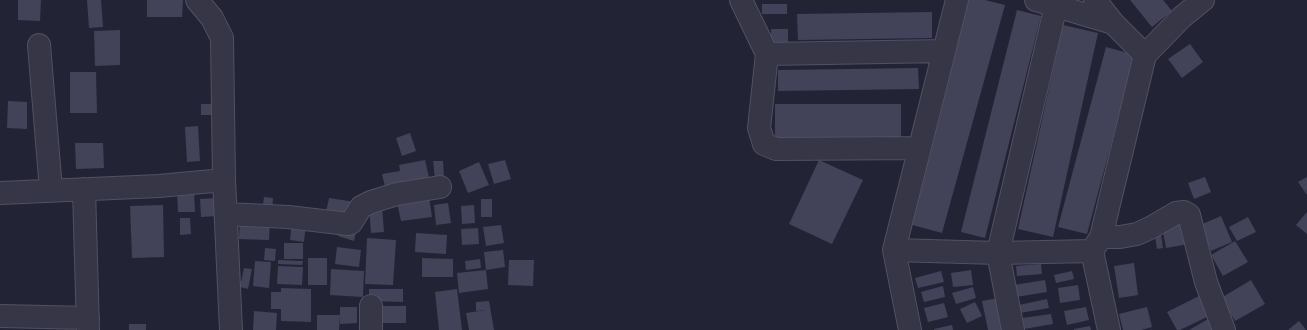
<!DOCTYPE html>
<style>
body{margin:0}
canvas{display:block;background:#232336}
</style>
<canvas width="1307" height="330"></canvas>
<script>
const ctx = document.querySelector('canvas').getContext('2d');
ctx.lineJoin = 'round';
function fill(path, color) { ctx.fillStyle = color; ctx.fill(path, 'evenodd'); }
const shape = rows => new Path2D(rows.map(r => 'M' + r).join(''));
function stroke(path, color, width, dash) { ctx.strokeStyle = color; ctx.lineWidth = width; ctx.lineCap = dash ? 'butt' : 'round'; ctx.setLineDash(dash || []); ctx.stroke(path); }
fill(shape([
 [18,0,41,0,40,21,18,20],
 [87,0,101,0,103,27,89,28],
 [147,0,183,0,182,17,147,17],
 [966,0,985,0,1005,5,942,233,905,223],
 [1130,0,1163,0,1172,11,1152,27],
 [762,4,787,4,787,14,762,14],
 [1017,10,1041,16,985,238,961,232],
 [932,12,932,38,798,40,797,14],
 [1063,25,1098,33,1053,237,1018,229],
 [771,29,788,29,788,42,771,42],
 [120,30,120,65,95,66,94,31],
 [1190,44,1203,62,1182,78,1168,59],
 [1106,47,1135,55,1087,234,1058,227],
 [918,68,919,89,778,91,778,70],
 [70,72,96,72,97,113,70,113],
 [8,101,27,102,27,129,7,128],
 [201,104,214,104,214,115,201,115],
 [775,104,901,104,901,137,775,137],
 [198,126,200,161,187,162,185,127],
 [410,133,416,151,402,156,396,138],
 [75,143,103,143,104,168,76,169],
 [425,160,430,182,386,191,382,174,400,171,399,165],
 [505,160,511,179,494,184,488,164],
 [819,160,863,180,832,244,789,224],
 [433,161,443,161,444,178,435,179],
 [479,162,489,185,468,193,459,171],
 [1205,177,1211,192,1194,199,1188,183],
 [1307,177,1307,195,1298,182],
 [177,190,194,190,195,212,178,212],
 [264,197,273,198,272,213,262,212],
 [429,197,432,217,401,221,397,202],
 [216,198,218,216,201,217,200,199],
 [329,198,355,202,352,217,326,212],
 [481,199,492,199,492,217,481,217],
 [448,203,451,223,436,225,434,205],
 [163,205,164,257,132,258,130,206],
 [474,205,475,223,462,224,461,206],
 [382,206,384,232,371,233,369,207],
 [1307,212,1307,234,1296,225],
 [1221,216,1232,242,1211,251,1200,225],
 [1248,217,1256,232,1237,241,1229,227],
 [180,218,190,218,191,234,180,235],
 [240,219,270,220,269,240,239,239],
 [292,221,306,223,304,242,290,240],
 [1185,222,1189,244,1166,248,1162,226],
 [501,225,504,243,486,246,483,227],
 [341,227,356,232,354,241,338,236],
 [478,228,479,244,462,245,461,229],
 [1160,228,1163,248,1157,249,1154,229],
 [416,233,447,235,446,254,415,252],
 [367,238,396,240,393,285,365,284],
 [1235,241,1248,262,1223,276,1211,255],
 [284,243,303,243,303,259,284,259],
 [337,247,361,250,359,267,335,264],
 [265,248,276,249,275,261,264,260],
 [503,250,505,267,486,270,484,252],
 [308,258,327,258,327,285,308,285],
 [422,258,453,259,453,277,422,277],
 [480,259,481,268,466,270,465,261],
 [278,260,303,261,302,265,278,264],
 [509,260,534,260,533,286,508,285],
 [255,261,271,262,269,288,253,286],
 [1134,263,1138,295,1119,298,1114,266],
 [1041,264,1042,274,1017,276,1016,266],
 [278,266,303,267,302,285,277,284],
 [244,268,252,269,248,289,240,287],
 [331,269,364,271,363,297,330,295],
 [486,270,488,289,459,293,457,273],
 [971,270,973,285,953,287,951,273],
 [941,271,944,282,918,288,915,278],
 [1072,271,1074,279,1056,283,1054,275],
 [1045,280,1047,292,1016,297,1014,285],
 [1251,280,1265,304,1235,321,1221,298],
 [1078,285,1080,300,1060,303,1058,288],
 [943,286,945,297,924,302,921,292],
 [973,287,976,298,956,304,952,293],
 [281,288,311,289,311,322,281,321,281,309,271,309,271,292,281,292],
 [369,289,403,289,403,302,369,301],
 [457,289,462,330,439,330,435,292],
 [1199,296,1209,316,1180,330,1177,330,1167,312],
 [998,298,1004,330,988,330,982,301],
 [1047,299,1049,308,1020,313,1019,305],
 [489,301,494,330,469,330,466,313,486,310,476,311,476,302],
 [975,302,982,316,967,323,960,309],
 [944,303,948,317,928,322,924,308],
 [380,306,406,306,406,323,380,323],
 [340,307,357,307,357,323,340,324,340,316,339,330,317,330,317,315,340,315],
 [1086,307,1089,320,1067,325,1064,311],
 [1147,307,1152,327,1141,330,1123,330,1119,314],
 [254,311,277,313,276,330,253,330],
 [1051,314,1053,324,1024,329,1022,318],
 [1210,318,1217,330,1189,330],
 [1299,321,1306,330,1288,330],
 [129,324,146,324,146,330,129,330],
 [952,325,953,330,934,330,934,329],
 [1090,326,1091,330,1074,330,1074,329]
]), '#424258');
const minor = shape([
 [197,0,212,18,222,38,224,180,231,330],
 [741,0,767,54,759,128,764,144,776,149,919,148],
 [1036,0,1113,23],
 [1095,0,1113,23,1145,55],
 [39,45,51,190],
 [767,54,944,51],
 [84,189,88,330],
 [0,193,159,186,224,180],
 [226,214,288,217,348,224,351,223,361,207,371,202,397,194,440,187],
 [1101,237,1120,237,1137,234,1152,227,1176,213,1184,212,1189,215,1206,282,1224,330],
 [894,250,998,253,1092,251,1101,237,1145,55,1182,17,1203,0],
 [1092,251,1109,330],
 [371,306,371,330],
 [0,316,88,318],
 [910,330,894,250,957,0],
 [1013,330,998,253,1056,5]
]);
stroke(minor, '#525162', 24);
stroke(minor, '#363647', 22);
</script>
